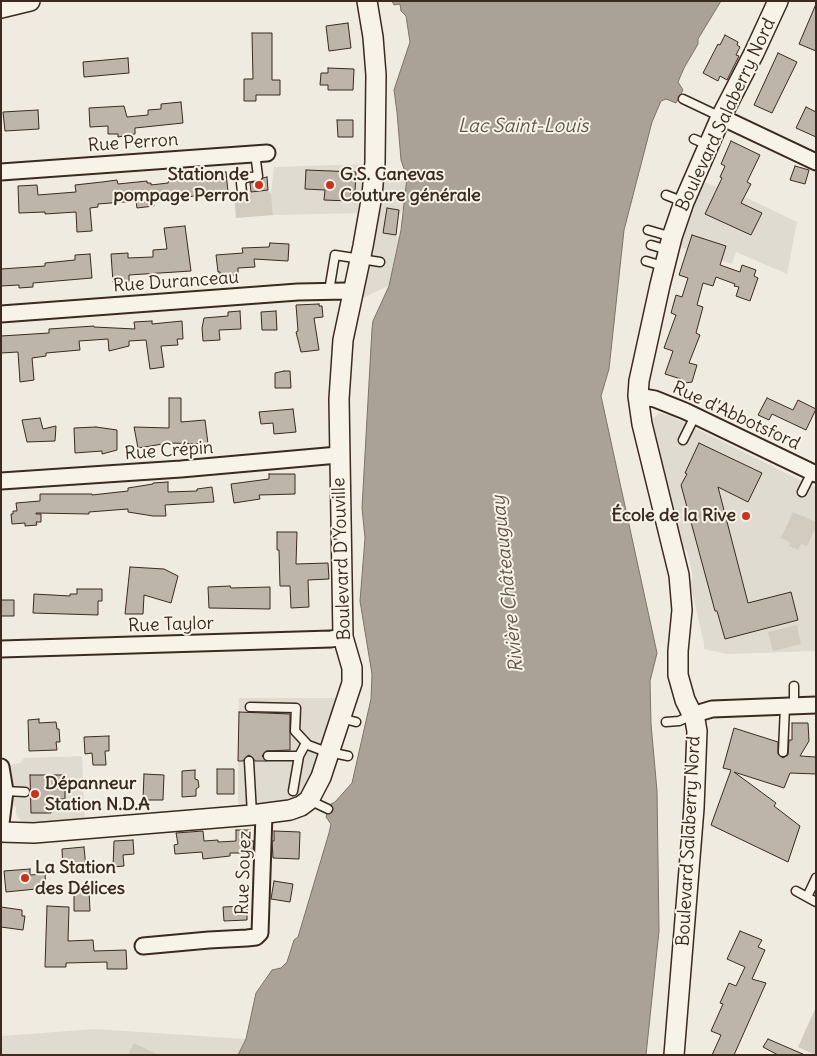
<!DOCTYPE html>
<meta charset="utf-8">
<style>
body{margin:0}
#map{position:relative;width:817px;height:1056px;overflow:hidden;background:#efebe0;font-family:Delius,sans-serif}
canvas{display:block}
.frame{position:absolute;inset:0;border:2px solid #3b2a1e;pointer-events:none}
</style>
<div id="map">
<canvas width="817" height="1056"></canvas>
<div class="frame"></div>
</div>
<script>
const ctx = document.querySelector('canvas').getContext('2d');
ctx.lineJoin = 'round';
function fill(path, color) { ctx.fillStyle = color; ctx.fill(path, 'evenodd'); }
const shape = rows => new Path2D(rows.map(r => 'M' + r).join(''));
function stroke(path, color, width, dash) { ctx.strokeStyle = color; ctx.lineWidth = width; ctx.lineCap = dash ? 'butt' : 'round'; ctx.setLineDash(dash || []); ctx.stroke(path); }
function label(font, color, halo, rows, align = 'center') {
  ctx.font = font + ' Delius,sans-serif'; ctx.lineWidth = 4; ctx.setLineDash([]); ctx.textBaseline = 'middle'; ctx.strokeStyle = halo; ctx.fillStyle = color; for (const [text, x, y, turn = 0] of rows) {
    ctx.save(); ctx.translate(x, y); ctx.rotate((+turn || 0) * Math.PI / 180); ctx.textAlign = isNaN(turn) ? turn : align; if (halo) ctx.strokeText(text, 0, 0); ctx.fillText(text, 0, 0); ctx.restore();
  }
}
fill(shape([
 [368,164,363,213,273,215,271,194,274,167],
 [380,174,407,178,405,206,399,215,396,235,398,238,389,286,358,300],
 [702,181,717,187,718,184,797,222,787,274,736,252,732,264,680,247],
 [659,413,671,416,816,488,816,651,727,654,704,649,704,643,690,584,693,577,687,551,683,548,652,422,652,420],
 [239,698,337,698,309,784,301,796,293,801,238,806],
 [82,756,85,823,27,824,19,819,16,814,16,807,13,805,13,780,9,765,20,763,24,758],
 [95,1029,246,1039,238,1055,1,1055,1,1036]
]), '#e0dbd0');
fill(shape([
 [268,190,271,194,273,215,236,218,234,195],
 [793,512,816,522,816,527,807,546,801,544,798,550,789,546,791,543,781,538],
 [797,625,801,644,773,651,768,632],
 [816,1007,816,1055,815,1055,798,1047],
 [134,1043,158,1055,128,1055]
]), '#d1cbc0');
const water = shape([
 [392,1,721,1,698,39,698,44,684,68,678,82,683,90,676,103,666,99,661,101,652,122,624,230,609,369,601,396,657,653,650,681,651,724,657,791,659,931,646,1055,238,1055,246,1039,256,993,272,970,281,968,287,962,294,940,298,937,329,833,331,824,326,817,329,805,335,802,352,783,371,699,372,674,360,601,365,538,362,508,372,329,373,321,389,286,401,230,407,178,401,160,397,112,394,90,410,42,406,16,401,11,400,4,394,5,392,1]
]);
fill(water, '#aaa296');
stroke(water, '#7e7266', 1);
const building = shape([
 [816,4,816,51,799,44,816,4],
 [348,23,351,48,329,51,326,26,348,23],
 [252,33,272,33,272,80,280,80,280,95,256,95,256,101,244,101,244,79,253,79,252,33],
 [725,35,738,42,737,45,740,47,736,55,739,56,727,80,720,76,718,81,703,73,718,44,720,45,725,35],
 [778,53,797,62,772,113,754,105,778,53],
 [128,58,129,73,84,77,83,62,128,58],
 [328,68,354,69,353,90,328,90,328,85,320,85,321,73,328,73,328,68],
 [181,102,183,123,135,128,135,134,118,137,118,134,108,134,108,126,90,127,89,108,124,106,127,117,148,115,148,110,161,109,161,104,181,102],
 [806,107,816,112,816,137,796,128,806,107],
 [38,110,39,129,5,131,3,112,38,110],
 [337,120,353,120,353,137,338,137,337,120],
 [731,141,760,155,747,182,751,184,741,203,762,213,751,235,705,214,722,178,720,177,725,166,721,164,731,141],
 [795,166,809,170,805,184,790,180,795,166],
 [306,170,356,172,355,191,351,191,350,201,324,200,325,190,305,189,306,170],
 [226,172,228,192,153,201,154,206,137,208,136,201,98,204,98,207,90,208,92,231,77,232,76,212,45,214,45,212,19,213,18,186,37,185,38,195,76,192,75,185,102,182,117,180,118,184,147,181,147,183,151,183,151,185,168,183,169,180,198,177,198,175,226,172],
 [267,177,268,190,251,192,250,183,259,181,263,178,267,177],
 [387,208,399,210,396,235,383,233,387,208],
 [185,226,191,271,129,275,129,282,113,282,111,254,128,253,128,258,153,257,153,250,167,249,164,228,185,226],
 [692,235,726,246,720,265,740,272,742,265,756,270,754,276,758,278,750,301,736,296,739,287,734,286,735,284,716,277,713,286,703,283,697,305,703,307,696,333,700,335,689,363,697,365,692,382,685,383,681,379,665,374,673,351,664,348,676,315,671,313,676,295,682,297,688,278,679,275,692,235],
 [270,243,289,244,288,261,254,259,255,267,238,268,238,275,220,276,220,272,218,272,216,255,243,253,242,248,269,247,270,243],
 [90,254,92,278,33,283,33,287,19,288,19,285,1,286,1,269,45,266,45,263,75,260,75,255,90,254],
 [319,304,319,306,322,306,323,317,314,318,319,350,301,352,296,332,298,331,296,305,319,304],
 [240,311,241,329,219,330,220,340,203,341,202,328,204,318,228,316,228,312,240,311],
 [276,311,277,330,262,330,261,312,276,311],
 [152,321,152,324,182,321,183,339,177,339,178,345,161,346,164,367,150,369,146,340,129,341,129,346,109,351,108,339,79,341,80,350,46,353,46,356,32,358,34,380,20,382,18,352,1,353,1,336,49,333,49,329,94,326,94,327,135,329,134,322,152,321],
 [284,371,290,371,291,388,275,388,275,373,284,371],
 [169,398,181,398,181,422,205,420,208,444,169,443,138,448,134,427,169,428,169,398],
 [767,398,793,410,798,400,816,409,806,430,772,414,769,420,758,415,767,398],
 [293,409,296,432,274,434,273,423,261,424,259,412,293,409],
 [40,418,43,429,56,426,55,441,27,442,22,420,40,418],
 [96,427,117,430,117,450,102,454,102,451,75,453,74,428,96,427],
 [699,443,762,473,748,502,718,487,748,603,791,592,798,620,725,639,717,611,715,611,681,485,687,474,685,473,699,443],
 [269,474,295,474,295,494,259,495,260,499,234,503,231,484,269,479,269,474],
 [168,482,168,492,197,491,197,489,212,487,214,502,165,505,166,516,153,516,128,512,128,509,89,512,89,514,36,513,36,514,41,514,41,522,36,522,37,525,25,526,25,523,12,524,11,514,13,514,13,511,17,511,16,503,40,501,40,494,92,494,92,495,128,491,128,488,153,484,153,483,168,482],
 [277,532,297,532,296,564,328,563,329,579,308,580,309,607,291,608,290,586,280,586,279,550,277,550,277,532],
 [130,567,164,569,178,576,171,603,144,595,143,614,125,614,130,567],
 [230,586,231,588,270,587,270,609,209,608,208,587,230,586],
 [77,589,102,589,102,601,98,601,98,615,33,613,34,594,70,596,70,594,77,594,77,589],
 [1,600,14,600,14,616,1,616,1,600],
 [239,712,290,714,290,750,266,751,262,756,267,761,255,761,253,758,249,755,246,757,243,761,238,761,239,712],
 [39,719,39,723,56,722,57,729,59,729,60,742,56,742,57,750,29,751,28,720,39,719],
 [792,723,808,723,809,741,800,756,816,757,816,774,790,773,784,788,734,772,776,803,774,806,800,826,788,862,711,825,731,770,723,768,734,728,778,742,778,754,783,758,788,755,789,740,792,740,792,723],
 [109,736,109,751,105,751,106,765,93,765,92,753,85,754,84,737,109,736],
 [217,769,234,769,234,794,217,794,217,769],
 [195,770,195,779,198,780,199,787,196,789,196,796,182,797,182,771,195,770],
 [144,774,164,775,163,800,143,800,144,774],
 [30,775,65,775,65,799,51,799,51,813,31,813,30,775],
 [236,830,251,830,251,841,254,841,253,853,230,853,230,856,203,859,202,852,175,854,174,845,178,844,176,833,203,831,204,841,218,840,218,842,236,841,236,830],
 [274,831,300,832,299,859,273,858,272,841,274,841,274,831],
 [133,840,134,854,123,855,124,866,113,867,114,841,133,840],
 [84,847,86,868,63,870,62,849,84,847],
 [30,869,30,875,45,874,46,888,6,892,4,871,30,869],
 [274,881,293,884,290,902,271,899,274,881],
 [89,890,90,911,74,911,74,891,89,890],
 [47,906,69,907,68,941,93,940,94,951,126,950,127,969,107,969,107,962,66,963,66,967,45,967,47,906],
 [247,906,247,920,224,921,223,907,247,906],
 [1,907,22,910,22,916,25,916,23,930,1,927,1,907],
 [740,931,762,940,758,947,765,950,752,979,766,983,734,1055,712,1055,721,1035,711,1031,723,1004,720,1003,729,983,736,986,745,967,727,959,740,931],
 [768,1039,805,1055,778,1055,763,1047,768,1039]
]);
fill(building, '#bdb5aa');
stroke(building, '#3b2a1e', 1);
const service = shape([
 [683,99,721,117],
 [694,139,708,145],
 [242,192,241,183,244,178,258,176,255,153],
 [666,195,684,202],
 [648,230,672,237],
 [651,245,668,250],
 [646,261,663,266],
 [329,291,335,255,380,262],
 [683,440,695,416],
 [802,492,812,472],
 [794,686,794,706],
 [250,707,296,708,295,731,308,745,324,751,348,756],
 [341,718,356,722],
 [666,722,679,721,692,715],
 [783,752,785,706],
 [268,756,299,756,306,743],
 [249,761,252,814],
 [5,791,25,792],
 [293,791,299,756],
 [309,800,328,809],
 [796,891,816,902],
 [807,897,816,878]
]);
const minor = shape([
 [721,117,816,162],
 [1,172,267,153],
 [1,314,298,292,346,291,354,292],
 [638,396,655,399,685,411,816,474],
 [1,481,181,469,338,455],
 [1,649,331,639,343,637],
 [692,715,712,709,816,705],
 [1,767,5,791,1,823],
 [143,946,209,940,247,938,256,937,260,933,264,814]
]);
const tertiary = shape([
 [1,8,30,1],
 [1,832,34,833,252,815,290,810,301,806,309,800,321,777,352,683,352,668,343,637,339,399,343,340,363,246,372,195,375,162,376,75,373,37,367,1],
 [674,1055,694,808,697,731,695,720,685,700,678,675,678,651,682,610,679,575,642,424,638,396,639,381,660,285,672,237,684,202,721,117,754,53,778,1]
]);
stroke(service, '#3b2a1e', 11);
stroke(minor, '#3b2a1e', 19);
stroke(tertiary, '#3b2a1e', 22);
stroke(service, '#f7f3e8', 8);
stroke(minor, '#f7f3e8', 15);
stroke(tertiary, '#f7f3e8', 19);
for (const [x, y, r, color] of [
 [259,185,5,"#c8321e"],
 [330,185,5,"#c8321e"],
 [746,516,5,"#c8321e"],
 [35,794,5,"#c8321e"],
 [25,878,5,"#c8321e"]
]) { const dot = new Path2D(); dot.arc(x, y, r, 0, 2 * Math.PI); ctx.fillStyle = color; ctx.fill(dot); stroke(dot, '#f7f3e8', 2); }
label('18px', '#3b2a1e', '#f7f3e8', [
 ["Boulevard Salaberry Nord",726,115,-65],
 ["Rue Perron",133,143,-4],
 ["Rue Duranceau",176,282,-4],
 ["Rue d'Abbotsford",736,416,25],
 ["Rue Crépin",169,451,-4],
 ["Boulevard D'Youville",342,559,-92],
 ["Rue Taylor",171,625,-2],
 ["Boulevard Salaberry Nord",689,841,-87],
 ["Rue Soyez",244,873,-88]
]);
label('bold 18px', '#3b2a1e', '#f7f3e8', [
 ["Station de",249,175,"right"],
 ["pompage Perron",249,196,"right"],
 ["G.S. Canevas",340,175],
 ["Couture générale",340,196],
 ["École de la Rive",736,516,"right"],
 ["Dépanneur",45,784],
 ["Station N.D.A",45,805],
 ["La Station",35,868],
 ["des Délices",35,889]
], 'left');
label('italic 19px', '#625448', '#f7f3e8', [
 ["Lac Saint-Louis",523,127],
 ["Rivière Châteauguay",508,584,-96]
]);
</script>
